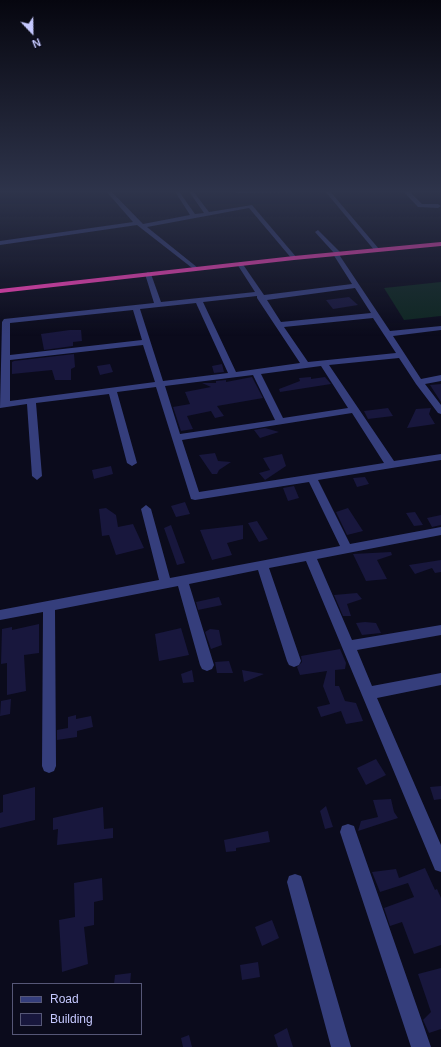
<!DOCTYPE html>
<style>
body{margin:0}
#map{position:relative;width:441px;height:1047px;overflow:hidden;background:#0b0b1c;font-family:Helvetica,sans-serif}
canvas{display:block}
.legend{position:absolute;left:12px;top:983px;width:130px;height:52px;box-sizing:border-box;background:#0b0b1c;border:1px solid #565777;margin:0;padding:5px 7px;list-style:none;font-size:12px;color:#c6c9ff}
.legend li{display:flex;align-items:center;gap:8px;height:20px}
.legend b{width:20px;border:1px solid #565777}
.north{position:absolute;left:12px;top:12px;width:40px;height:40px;-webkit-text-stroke:3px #0b0b1c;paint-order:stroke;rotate:158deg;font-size:11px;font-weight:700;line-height:16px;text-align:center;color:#c6c9ff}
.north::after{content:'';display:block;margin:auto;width:14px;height:18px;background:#c6c9ff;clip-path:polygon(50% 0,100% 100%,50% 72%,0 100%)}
</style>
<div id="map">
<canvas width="441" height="1047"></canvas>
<ul class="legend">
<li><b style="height:5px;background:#353e7c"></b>Road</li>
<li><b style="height:11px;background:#18173d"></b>Building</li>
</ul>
<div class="north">N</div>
</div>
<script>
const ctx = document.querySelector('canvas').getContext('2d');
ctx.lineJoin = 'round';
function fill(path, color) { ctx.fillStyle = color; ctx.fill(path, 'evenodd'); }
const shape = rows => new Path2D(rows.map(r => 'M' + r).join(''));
fill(shape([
 [441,282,441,316,404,320,384,288]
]), '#0e2621');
fill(shape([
 [349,297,358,305,333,309,326,300],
 [70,330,81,330,82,341,73,342,73,346,44,350,41,334],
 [74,354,75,367,71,369,71,380,55,380,52,370,12,374,12,362,14,361],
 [110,364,113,372,100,375,97,366],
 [222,364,224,372,214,373,212,366],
 [252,377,263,398,217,406,224,416,215,418,211,411,187,416,193,429,181,431,173,407,190,404,185,392,211,387,202,383,216,383,216,381,226,380,226,382],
 [311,377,311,379,325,377,331,384,280,392,279,389,300,381,299,378],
 [441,384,441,402,430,385],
 [388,408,393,416,368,419,364,411],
 [431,408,429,414,435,424,407,428,416,409],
 [265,428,279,432,260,438,254,430],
 [215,453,218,461,231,462,219,470,217,474,212,474,199,455],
 [282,454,286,466,265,480,259,473,270,470,263,458],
 [111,466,113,474,94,479,92,470],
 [365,477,369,484,357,487,353,478],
 [294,486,299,498,288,501,283,488],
 [185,502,190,514,176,517,171,506],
 [106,508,116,515,118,527,133,524,144,548,116,555,109,535,102,536,99,509],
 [348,508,363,531,347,535,336,512],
 [415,512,423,525,414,526,406,513],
 [441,515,441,525,432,527,427,518],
 [257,521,268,539,259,542,248,523],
 [171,525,185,563,177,565,164,528],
 [243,525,243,539,227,543,232,555,212,560,200,530],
 [391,552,392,555,377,560,387,579,366,581,353,554],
 [441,560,441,572,435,573,432,568,415,574,409,565],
 [357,593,362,599,347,604,351,616,343,616,334,595],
 [219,597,222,605,198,610,196,602],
 [365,622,376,623,381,633,362,635,356,623],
 [39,624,39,653,24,655,26,691,7,695,7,663,1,664,2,629,12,627,12,630],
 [181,628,189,655,159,661,155,634],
 [210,629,219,630,222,645,211,649,205,632],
 [340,649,346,663,345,669,335,670,335,686,339,686,345,701,356,703,363,721,346,724,341,711,321,717,317,707,330,704,323,686,327,671,300,675,297,667,302,662,301,656],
 [229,661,233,673,217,673,215,662],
 [192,670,194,682,183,683,181,674],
 [242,670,264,674,244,682],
 [11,699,10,714,0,716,1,701],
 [76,715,76,719,91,716,93,727,77,731,77,737,57,740,57,730,68,728,68,717],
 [376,759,386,775,366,785,357,768],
 [441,786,441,799,434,800,430,787],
 [35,787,35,820,0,828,0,813,3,812,3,795],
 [391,799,394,812,398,818,358,831,361,821,378,817,373,800],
 [326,806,333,827,325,829,320,811],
 [103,807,104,829,113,828,113,838,57,845,58,829,53,830,53,818],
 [268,831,270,842,236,848,236,851,226,852,224,840],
 [425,868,435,890,437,889,441,898,441,945,414,954,402,922,390,926,384,908,414,897,408,883,380,892,372,872,396,869,399,878],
 [102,878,103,900,94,902,94,925,84,927,88,964,62,972,59,920,75,917,74,883],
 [272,920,279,938,262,946,255,927],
 [258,962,260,977,242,980,240,965],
 [441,968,441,1029,429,1033,423,1020,431,1012,418,974],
 [131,973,130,984,114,984,115,975],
 [287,1028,293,1047,278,1047,274,1035],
 [189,1035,192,1047,183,1047,181,1038]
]), '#18173d');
fill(shape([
 [105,190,110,190,143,224,190,215,174,190,178,190,195,214,204,213,190,193,193,191,209,212,252,205,297,258,292,259,249,208,147,227,198,268,199,269,196,271,137,225,0,245,0,241,133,222,105,190],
 [235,190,311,190,308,192,236,193,233,191,235,190],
 [324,190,329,190,379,249,379,251,375,251,324,190],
 [402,190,408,190,422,204,438,204,441,206,438,208,418,207,402,190],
 [318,230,341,253,340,256,390,331,441,326,441,330,393,336,421,379,441,375,441,381,425,384,441,405,441,414,438,413,416,384,399,358,329,365,394,461,441,454,441,460,318,480,350,544,441,527,441,535,317,559,352,640,441,625,441,635,357,650,372,686,441,673,441,685,377,698,441,845,441,872,435,870,306,561,269,568,301,661,299,665,294,667,289,665,287,661,258,570,189,584,214,665,212,669,207,671,202,669,200,665,178,586,55,610,56,766,54,771,49,773,44,771,42,766,43,612,0,620,0,610,159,580,141,509,146,505,151,509,170,578,340,546,309,482,195,500,191,499,156,387,117,392,137,463,132,466,127,463,109,394,36,403,42,476,37,480,32,476,27,404,0,408,2,322,4,319,154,303,145,274,148,272,151,274,161,302,255,292,237,264,240,262,242,263,264,295,352,284,333,254,334,253,315,232,318,230],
 [355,288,371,313,281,322,267,300,355,288],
 [257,296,257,298,300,363,236,372,203,302,257,296],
 [196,303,228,373,163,381,140,309,196,303],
 [133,310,142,340,10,355,10,323,133,310],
 [373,318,396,353,308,362,284,327,373,318],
 [143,345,155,382,10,401,10,360,143,345],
 [321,366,348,408,283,418,261,374,321,366],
 [253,375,275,420,180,434,165,386,253,375],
 [352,413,384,463,199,492,182,440,352,413],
 [348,824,354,826,356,832,431,1047,411,1047,340,832,342,826,348,824],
 [295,874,301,876,303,882,351,1047,331,1047,287,882,289,876,295,874]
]), '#353e7c');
fill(shape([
 [441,242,441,246,294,260,0,293,0,289,294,256,441,242]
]), '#ff41bb');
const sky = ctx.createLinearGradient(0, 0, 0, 336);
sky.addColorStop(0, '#06060f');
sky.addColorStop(0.57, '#2e344b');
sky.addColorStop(1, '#2e344b00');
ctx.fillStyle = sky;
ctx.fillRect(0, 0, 441, 336);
</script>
